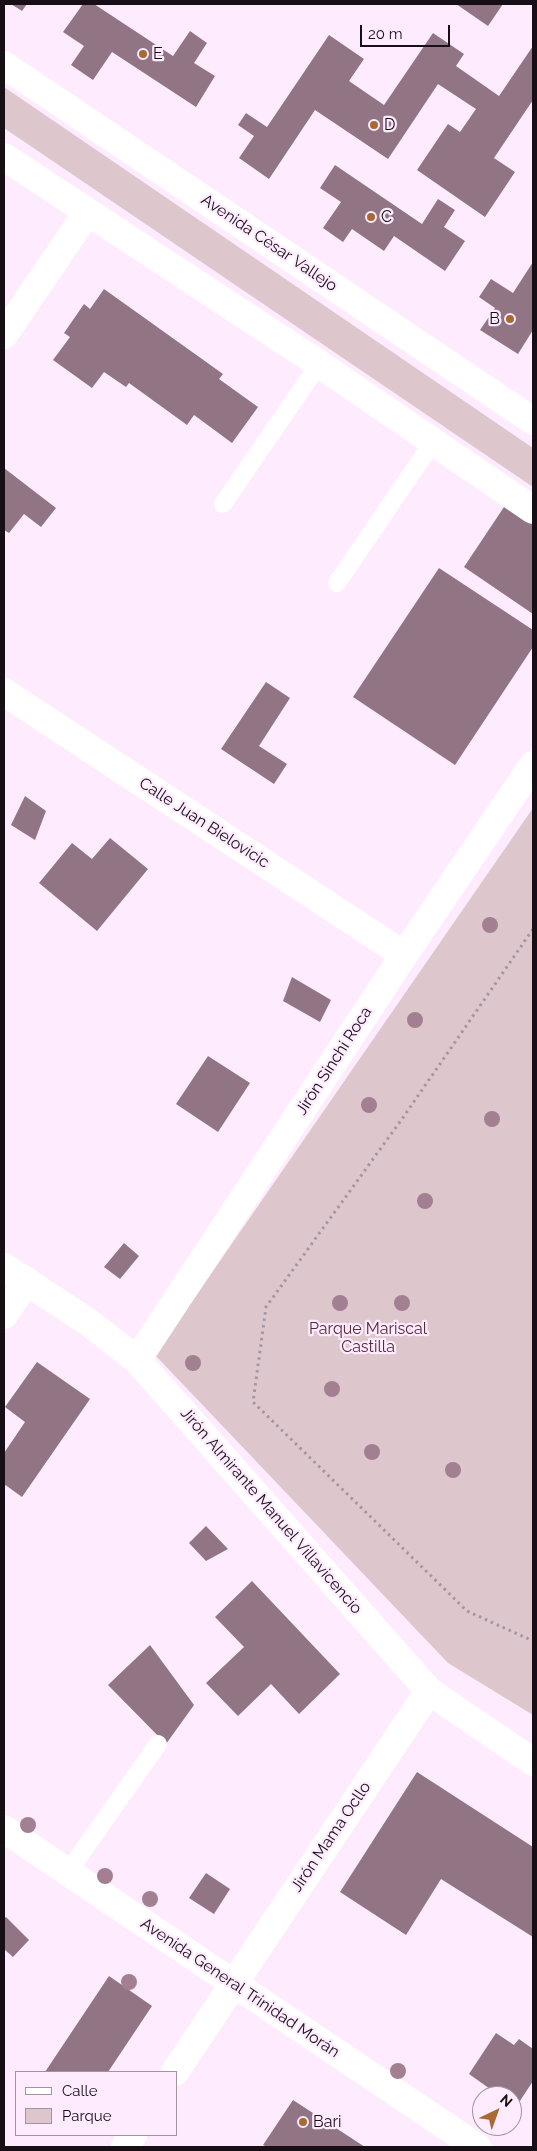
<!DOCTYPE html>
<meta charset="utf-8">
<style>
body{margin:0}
#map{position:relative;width:537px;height:2151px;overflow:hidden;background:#feebfe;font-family:Raleway,sans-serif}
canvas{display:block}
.frame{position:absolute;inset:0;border:5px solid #161016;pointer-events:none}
.legend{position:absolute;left:15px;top:2071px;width:162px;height:65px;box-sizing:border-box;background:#feebfe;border:1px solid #a193a1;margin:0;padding:6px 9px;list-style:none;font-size:15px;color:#161016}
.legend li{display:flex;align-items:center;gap:10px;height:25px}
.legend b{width:25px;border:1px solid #a193a1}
.north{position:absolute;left:472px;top:2086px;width:50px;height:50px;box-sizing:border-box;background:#feebfe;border:1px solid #a193a1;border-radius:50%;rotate:42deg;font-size:14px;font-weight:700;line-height:20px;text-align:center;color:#161016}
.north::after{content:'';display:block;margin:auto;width:18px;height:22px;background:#a96931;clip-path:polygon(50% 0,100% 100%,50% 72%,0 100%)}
.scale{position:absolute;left:360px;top:25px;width:90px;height:22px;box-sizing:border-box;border:2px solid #161016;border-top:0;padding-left:6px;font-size:15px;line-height:18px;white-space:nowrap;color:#161016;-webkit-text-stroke:4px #feebfe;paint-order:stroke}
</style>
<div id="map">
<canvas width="537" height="2151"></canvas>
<div class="frame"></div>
<ul class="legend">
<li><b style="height:6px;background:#fff"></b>Calle</li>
<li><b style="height:14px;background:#ddc7cc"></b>Parque</li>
</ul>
<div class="north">N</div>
<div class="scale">20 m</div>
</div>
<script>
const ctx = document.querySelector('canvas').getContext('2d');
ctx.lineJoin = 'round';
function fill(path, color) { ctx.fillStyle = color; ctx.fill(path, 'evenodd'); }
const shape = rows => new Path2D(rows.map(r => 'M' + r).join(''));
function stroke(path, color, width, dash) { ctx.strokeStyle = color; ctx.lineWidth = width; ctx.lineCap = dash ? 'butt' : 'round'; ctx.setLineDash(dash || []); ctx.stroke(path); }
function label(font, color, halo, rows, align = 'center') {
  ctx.font = font + ' Raleway,sans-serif'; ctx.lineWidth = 4.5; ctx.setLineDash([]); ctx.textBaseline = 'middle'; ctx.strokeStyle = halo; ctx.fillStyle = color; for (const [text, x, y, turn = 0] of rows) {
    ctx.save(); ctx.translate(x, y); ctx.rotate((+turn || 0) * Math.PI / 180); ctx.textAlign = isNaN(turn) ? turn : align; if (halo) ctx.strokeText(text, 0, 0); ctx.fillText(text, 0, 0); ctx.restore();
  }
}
fill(shape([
 [4,87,533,448,533,487,4,128],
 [533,808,533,1715,448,1663,155,1355]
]), '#ddc7cc');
fill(shape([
 [11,4,27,4,22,11],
 [83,4,94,4,173,56,190,31,207,43,194,63,215,76,196,107,112,52,93,80,71,65,84,46,63,32],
 [456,4,503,4,488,26],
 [433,33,464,54,456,66,499,96,533,46,533,100,494,158,515,172,485,217,417,170,448,124,460,132,476,109,438,84,388,159,315,110,269,179,239,158,254,136,238,125,246,113,267,127,329,35,364,59,349,81,384,105],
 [335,165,422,224,438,199,455,210,444,227,465,241,445,271,394,236,384,251,352,229,343,242,323,228,341,202,320,188],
 [533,262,533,330,518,354,480,330,495,308,479,297,491,279,513,293],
 [104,289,223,374,219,379,258,407,232,443,194,415,187,425,129,383,126,387,104,372,92,388,53,360,70,337,64,333,84,304,90,309],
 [4,468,56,508,41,527,24,514,9,533,4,530],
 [506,504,533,522,533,614,464,567],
 [439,568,533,630,533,647,455,765,353,697],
 [266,682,290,698,259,746,287,764,274,784,221,749],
 [25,796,46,811,35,840,11,825],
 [110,838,148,869,97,931,39,883,72,843,92,859],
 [292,977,331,1000,320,1022,283,1001],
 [208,1056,250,1083,218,1132,176,1104],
 [124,1243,139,1256,120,1279,104,1267],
 [37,1362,90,1399,22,1497,4,1484,4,1453,25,1422,5,1407],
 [206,1526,228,1549,206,1561,189,1543],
 [252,1581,340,1674,299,1714,271,1684,238,1716,206,1683,244,1647,215,1617],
 [150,1645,194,1705,166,1744,108,1685],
 [417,1772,533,1847,533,1937,441,1879,406,1935,340,1892],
 [206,1873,230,1889,214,1914,189,1898],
 [6,1917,29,1940,13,1957,4,1949,4,1919],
 [109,1976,152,2006,108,2072,45,2072],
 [496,2033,514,2045,519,2039,533,2049,533,2081,516,2107,512,2104,512,2096,500,2096,469,2074],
 [293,2100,365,2147,267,2147,263,2145]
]), '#927585');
stroke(shape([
 [533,929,402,1119,266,1307,253,1402,467,1611,533,1641]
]), '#a496a4', 3, [2.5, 4]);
stroke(shape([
 [223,504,319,364],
 [337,583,433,442],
 [68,1872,158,1744]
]), '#fff', 18);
stroke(shape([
 [4,335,87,213],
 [4,692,404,955],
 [4,1267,88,1322,137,1360,429,1691,533,1762],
 [4,1315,27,1281],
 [137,1360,404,955,533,765],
 [175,2072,429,1691],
 [125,2147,133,2135]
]), '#fff', 28);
stroke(shape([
 [4,1829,477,2147]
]), '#fff', 28);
stroke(shape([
 [4,65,533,421],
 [4,157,319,364,533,510]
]), '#fff', 28);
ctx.fillStyle = '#a38091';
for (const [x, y] of [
 [490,925],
 [415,1020],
 [369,1105],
 [492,1119],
 [425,1201],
 [340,1303],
 [402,1303],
 [193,1363],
 [332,1389],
 [372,1452],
 [453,1470],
 [28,1825],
 [105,1876],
 [150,1899],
 [129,1982],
 [398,2071]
]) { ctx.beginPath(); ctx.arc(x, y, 8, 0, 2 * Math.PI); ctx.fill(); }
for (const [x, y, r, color] of [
 [143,54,5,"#a96931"],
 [374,125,5,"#a96931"],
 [371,217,5,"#a96931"],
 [510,319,5,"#a96931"],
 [303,2122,5,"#a96931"]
]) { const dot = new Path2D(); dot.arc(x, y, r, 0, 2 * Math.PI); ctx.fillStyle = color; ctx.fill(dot); stroke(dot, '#feebfe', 2); }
label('16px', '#161016', '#feebfe', [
 ["E",153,54],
 ["D",384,125],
 ["C",381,217],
 ["B",500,319,"right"],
 ["Bari",313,2122]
], 'left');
label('16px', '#161016', '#feebfe', [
 ["Avenida César Vallejo",269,243,34],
 ["Calle Juan Bielovicic",204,823,33],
 ["Jirón Sinchi Roca",334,1061,-57],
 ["Jirón Almirante Manuel Villavicencio",271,1511,49],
 ["Jirón Mama Ocllo",331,1837,-56],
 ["Avenida General Trinidad Morán",240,1988,34]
]);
label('16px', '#592937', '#feebfe', [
 ["Parque Mariscal",368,1329],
 ["Castilla",368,1347]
]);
</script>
